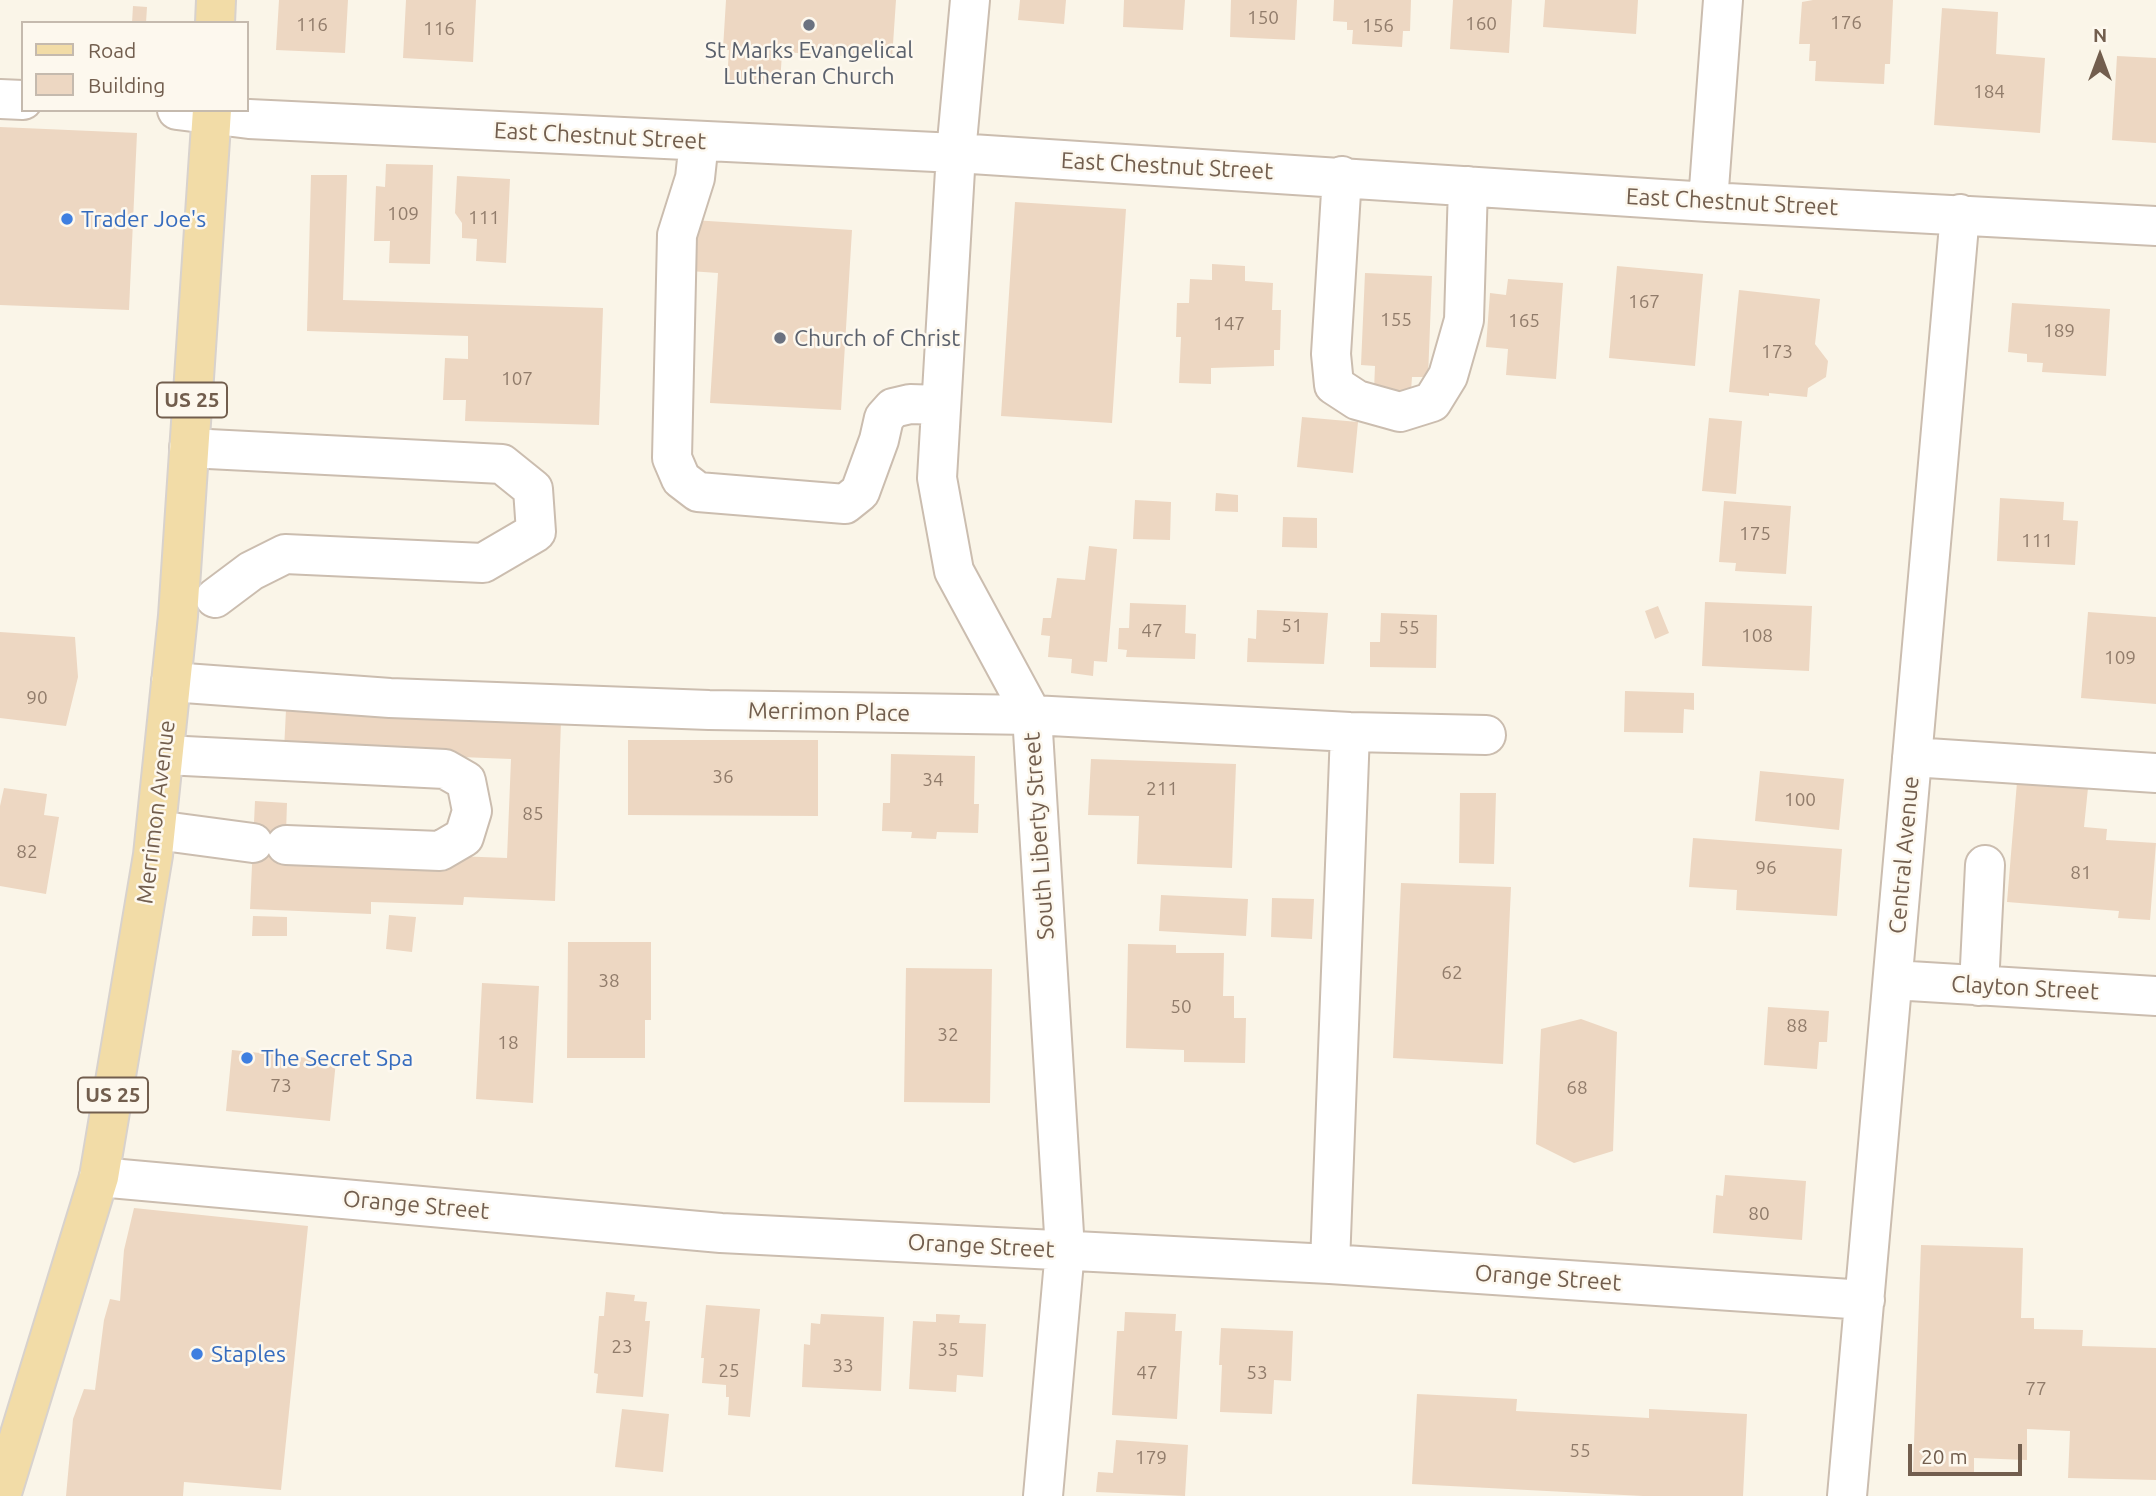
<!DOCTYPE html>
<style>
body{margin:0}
#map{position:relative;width:2156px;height:1496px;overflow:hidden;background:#faf5e8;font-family:Ubuntu,sans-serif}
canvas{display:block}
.legend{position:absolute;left:21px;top:21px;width:228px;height:91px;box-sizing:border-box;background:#fdf8ee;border:2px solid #c5baae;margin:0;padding:9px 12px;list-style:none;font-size:21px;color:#725e4e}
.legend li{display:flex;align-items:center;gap:14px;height:35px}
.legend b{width:35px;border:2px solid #c5baae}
.north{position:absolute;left:2065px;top:21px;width:70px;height:70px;-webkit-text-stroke:5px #fdf8ee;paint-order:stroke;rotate:0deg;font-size:19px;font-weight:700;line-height:28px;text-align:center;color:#725e4e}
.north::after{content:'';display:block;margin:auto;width:24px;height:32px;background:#725e4e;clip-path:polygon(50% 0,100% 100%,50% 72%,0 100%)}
.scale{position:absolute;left:1908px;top:1444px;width:114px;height:32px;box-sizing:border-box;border:4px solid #725e4e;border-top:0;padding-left:9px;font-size:21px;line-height:24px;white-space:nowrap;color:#725e4e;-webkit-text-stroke:5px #fdf8ee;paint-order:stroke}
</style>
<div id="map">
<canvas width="2156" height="1496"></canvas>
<ul class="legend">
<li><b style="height:9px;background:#f2dca7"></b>Road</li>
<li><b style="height:19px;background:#edd7c2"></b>Building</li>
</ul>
<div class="north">N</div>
<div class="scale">20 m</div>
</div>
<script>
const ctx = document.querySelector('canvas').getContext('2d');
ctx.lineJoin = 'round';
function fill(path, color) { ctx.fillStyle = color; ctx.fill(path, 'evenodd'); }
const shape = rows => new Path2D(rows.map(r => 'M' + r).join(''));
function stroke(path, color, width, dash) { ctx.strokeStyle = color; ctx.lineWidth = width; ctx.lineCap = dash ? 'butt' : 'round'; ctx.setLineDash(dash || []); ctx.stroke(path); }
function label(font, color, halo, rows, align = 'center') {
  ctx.font = font + ' Ubuntu,sans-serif'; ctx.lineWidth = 5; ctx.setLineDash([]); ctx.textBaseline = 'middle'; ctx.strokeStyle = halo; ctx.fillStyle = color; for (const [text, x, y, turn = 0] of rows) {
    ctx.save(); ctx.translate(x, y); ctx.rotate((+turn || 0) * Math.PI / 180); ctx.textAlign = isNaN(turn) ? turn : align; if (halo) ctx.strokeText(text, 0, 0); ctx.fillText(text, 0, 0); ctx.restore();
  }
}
fill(shape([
 [279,0,348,0,345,53,276,50],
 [406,0,476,0,473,62,403,58],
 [726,0,896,0,892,59,782,52,780,85,727,81,729,50,723,49],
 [1020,0,1066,0,1064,24,1018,20],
 [1124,0,1185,0,1183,30,1123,27],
 [1231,0,1297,0,1295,40,1230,37],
 [1334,0,1411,0,1410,31,1403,31,1402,47,1352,44,1353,30,1347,30,1347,22,1333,21],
 [1453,0,1512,0,1509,53,1450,49],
 [1545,0,1638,0,1636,34,1543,27],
 [1813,0,1893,0,1890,64,1885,64,1884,84,1815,81,1816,61,1809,61,1810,44,1799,44,1802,2],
 [133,6,147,7,146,23,132,23],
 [1942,8,1998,12,1996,54,2045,58,2040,133,1934,125],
 [2117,56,2156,58,2156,143,2112,140],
 [0,127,137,133,129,310,0,305],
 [386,164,433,165,430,264,389,263,390,241,374,241,376,186,385,187],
 [311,175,347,175,343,300,603,308,599,425,465,421,466,400,443,400,445,358,468,359,468,336,307,331],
 [457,176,510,179,506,263,476,261,477,239,462,238,462,223,455,213],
 [1015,202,1126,209,1112,423,1001,416],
 [692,220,852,230,841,410,710,403,718,273,689,271],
 [1212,264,1245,266,1245,281,1273,283,1272,310,1281,310,1280,350,1274,350,1274,366,1211,368,1211,384,1179,383,1181,337,1176,337,1177,303,1189,303,1190,279,1212,280],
 [1617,266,1703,274,1695,366,1609,358],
 [1365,273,1432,276,1428,377,1412,377,1411,391,1374,390,1375,366,1361,365],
 [1508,279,1563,283,1556,379,1506,375,1508,349,1486,347,1490,293,1506,295],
 [1739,290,1820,299,1815,344,1828,361,1826,377,1808,388,1807,397,1769,393,1769,396,1729,392],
 [2012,303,2110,309,2106,376,2042,372,2043,363,2027,362,2027,354,2008,352],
 [1302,417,1358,422,1353,473,1297,467],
 [1709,418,1742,421,1736,494,1702,491],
 [1216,493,1238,495,1238,512,1215,511],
 [2000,498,2064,502,2063,520,2078,521,2075,565,1997,561],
 [1135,500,1171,502,1170,540,1133,539],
 [1724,501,1791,506,1786,574,1735,571,1736,563,1719,562],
 [1283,517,1317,518,1317,548,1282,547],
 [1089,546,1117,549,1107,662,1094,661,1093,676,1071,673,1072,659,1048,657,1050,636,1041,635,1043,618,1051,618,1057,578,1085,580],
 [1705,602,1812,606,1809,671,1702,666],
 [1130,603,1186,605,1185,633,1196,634,1195,659,1126,657,1127,650,1118,649,1119,628,1129,628],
 [1658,606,1669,633,1655,639,1645,611],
 [1257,610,1328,613,1324,664,1247,662,1248,638,1256,639],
 [2088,612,2156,617,2156,704,2081,698],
 [1381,613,1437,615,1436,668,1370,667,1370,642,1380,642],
 [0,632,75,637,78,677,66,726,0,718],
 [1625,691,1694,693,1694,710,1684,709,1683,733,1624,732],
 [286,710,561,721,555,901,464,897,463,905,371,902,371,914,250,909,255,801,287,803,285,863,456,856,507,858,511,759,284,750],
 [628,740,818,740,818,816,628,815],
 [891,754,975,756,974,804,979,804,978,833,937,832,936,839,911,838,912,832,882,831,883,803,890,803],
 [1091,759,1236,764,1232,868,1137,864,1139,816,1088,815],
 [1760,771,1844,779,1839,830,1755,821],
 [2017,782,2088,788,2084,827,2107,829,2106,840,2156,843,2150,920,2118,918,2119,911,2007,902],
 [4,788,47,794,44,815,59,817,46,894,0,886,0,806],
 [1460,793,1496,793,1494,864,1459,863],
 [1693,838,1842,849,1837,916,1736,910,1737,890,1689,887],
 [1401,883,1511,887,1503,1064,1393,1058],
 [1161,895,1248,899,1246,936,1159,931],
 [1272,898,1314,899,1312,939,1271,937],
 [389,915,416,917,412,952,386,949],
 [253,916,287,917,287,936,252,936],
 [568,942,651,942,651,1020,645,1020,645,1058,567,1058],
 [1128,944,1176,945,1176,953,1224,953,1223,996,1234,996,1234,1018,1246,1018,1245,1063,1184,1062,1184,1050,1126,1048],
 [906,968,992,969,990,1103,904,1102],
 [482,983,539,986,533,1103,476,1099],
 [1768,1007,1829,1011,1827,1042,1819,1042,1817,1069,1764,1065],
 [1581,1019,1617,1032,1613,1151,1574,1163,1536,1144,1541,1029],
 [232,1050,336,1061,330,1121,226,1111],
 [1725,1175,1806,1181,1802,1240,1713,1233,1716,1195,1723,1196],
 [134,1208,308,1226,281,1490,184,1482,183,1496,66,1496,73,1419,84,1389,95,1390,104,1320,110,1299,120,1301,124,1250],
 [1921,1245,2023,1248,2021,1318,2034,1318,2034,1329,2083,1330,2082,1346,2156,1348,2156,1480,2068,1478,2070,1431,2027,1429,2027,1460,1974,1458,1974,1474,1913,1472],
 [606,1292,635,1295,634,1301,647,1302,645,1321,650,1321,643,1397,596,1393,598,1374,594,1373,599,1316,604,1316],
 [706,1305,760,1309,750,1417,728,1415,729,1397,726,1397,726,1385,702,1383,704,1358,701,1358],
 [1125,1312,1176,1314,1175,1331,1182,1331,1177,1419,1112,1415,1117,1331,1124,1331],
 [821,1314,884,1317,881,1391,802,1387,804,1344,810,1345,811,1323,820,1324],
 [936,1314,960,1315,959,1323,986,1324,983,1377,957,1375,956,1392,909,1389,913,1321,936,1322],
 [1221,1328,1293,1331,1291,1381,1274,1380,1272,1414,1220,1412,1222,1365,1219,1365],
 [1417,1394,1517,1399,1516,1411,1649,1418,1649,1409,1747,1414,1743,1496,1643,1496,1412,1484],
 [622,1409,669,1414,663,1472,615,1467],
 [1116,1440,1188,1445,1185,1496,1096,1492,1098,1472,1113,1473]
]), '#edd7c2');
const minor = shape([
 [970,0,956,153,937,478,954,571,1032,715,1065,1250,1043,1496],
 [0,99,23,100],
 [177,110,249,119,956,153,1708,202,2156,226],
 [699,141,695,178,677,235,672,458,681,479,698,492,845,504,860,492,879,440,884,418,893,408,910,404,941,405],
 [1342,176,1331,354,1334,385,1357,400,1400,412,1432,402,1448,376,1464,320,1468,186],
 [1708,202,1723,0],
 [189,448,502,464,533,489,536,532,483,563,285,554,251,571,215,598],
 [171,682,390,698,709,710,1032,715,1350,732,1486,735],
 [165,755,445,769,466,781,472,811,464,837,440,851,286,845],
 [1912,757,2156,773],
 [156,830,253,843],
 [1893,980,2156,996],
 [1979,986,1985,865],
 [99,1177,721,1233,1330,1264,1865,1300],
 [1330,1264,1350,732],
 [1847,1496,1960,214]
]);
const major = shape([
 [215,23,216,0],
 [1,1496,99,1177,153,855,178,616,212,110]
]);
stroke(minor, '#cbbdaf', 42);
stroke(major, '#d8d2cd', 42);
stroke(minor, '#fff', 38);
stroke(major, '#f2dca7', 38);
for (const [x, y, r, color] of [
 [809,25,7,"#6b7280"],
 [67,219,7,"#3f7fe0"],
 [780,338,7,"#6b7280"],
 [247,1058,7,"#3f7fe0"],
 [197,1354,7,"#3f7fe0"]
]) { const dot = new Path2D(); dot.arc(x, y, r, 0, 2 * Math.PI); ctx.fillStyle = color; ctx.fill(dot); stroke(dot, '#fdf8ee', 2.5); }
label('19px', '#917c6b', null, [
 ["150",1263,18],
 ["176",1846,23],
 ["160",1481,24],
 ["116",312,25],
 ["156",1378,26],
 ["116",439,29],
 ["184",1989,92],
 ["109",403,214],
 ["111",484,218],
 ["167",1644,302],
 ["155",1396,320],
 ["165",1524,321],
 ["147",1229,324],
 ["189",2059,331],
 ["173",1777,352],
 ["107",517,379],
 ["175",1755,534],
 ["111",2037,541],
 ["51",1292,626],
 ["55",1409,628],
 ["47",1152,631],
 ["108",1757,636],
 ["109",2120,658],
 ["90",37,698],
 ["36",723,777],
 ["34",933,780],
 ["211",1162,789],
 ["100",1800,800],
 ["85",533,814],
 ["82",27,852],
 ["96",1766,868],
 ["81",2081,873],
 ["62",1452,973],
 ["38",609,981],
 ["50",1181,1007],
 ["88",1797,1026],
 ["32",948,1035],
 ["18",508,1043],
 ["73",281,1086],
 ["68",1577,1088],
 ["80",1759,1214],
 ["23",622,1347],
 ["35",948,1350],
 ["33",843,1366],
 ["25",729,1371],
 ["47",1147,1373],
 ["53",1257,1373],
 ["77",2036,1389],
 ["55",1580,1451],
 ["179",1151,1458]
]);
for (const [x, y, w] of [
 [192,400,70],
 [113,1095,70]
]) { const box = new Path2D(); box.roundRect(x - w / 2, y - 17.5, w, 35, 5); ctx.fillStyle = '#fdf8ee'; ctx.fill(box); stroke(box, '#725e4e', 2); }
label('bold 21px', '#725e4e', null, [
 ["US 25",192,400],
 ["US 25",113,1095]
]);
label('23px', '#5b616d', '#fdf8ee', [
 ["St Marks Evangelical",809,50],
 ["Lutheran Church",809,76],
 ["Church of Christ",794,338,"left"]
]);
label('23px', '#725e4e', '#fdf8ee', [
 ["East Chestnut Street",600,136,3],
 ["East Chestnut Street",1167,166,3],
 ["East Chestnut Street",1732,202,3],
 ["Merrimon Place",829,712,1],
 ["Merrimon Avenue",156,812,-83],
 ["South Liberty Street",1039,836,-94],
 ["Central Avenue",1904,855,-85],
 ["Clayton Street",2025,988,3],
 ["Orange Street",416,1205,5],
 ["Orange Street",981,1246,3],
 ["Orange Street",1548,1278,4]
]);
label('23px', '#366cbe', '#fdf8ee', [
 ["Trader Joe's",81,219],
 ["The Secret Spa",261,1058],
 ["Staples",211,1354]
], 'left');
</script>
